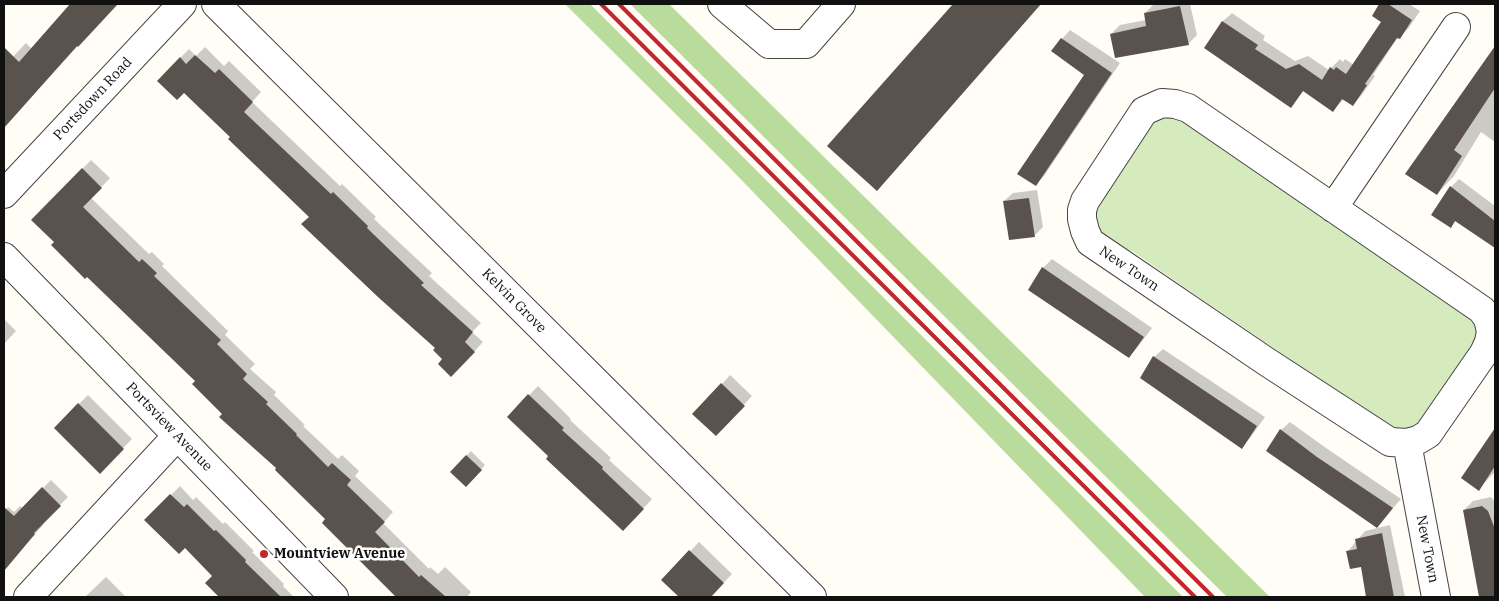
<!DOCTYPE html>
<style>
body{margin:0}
#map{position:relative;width:1499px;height:601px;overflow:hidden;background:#fffdf5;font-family:"IBM Plex Serif",serif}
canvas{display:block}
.frame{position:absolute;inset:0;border:5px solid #111;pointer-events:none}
</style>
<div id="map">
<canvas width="1499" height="601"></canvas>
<div class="frame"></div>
</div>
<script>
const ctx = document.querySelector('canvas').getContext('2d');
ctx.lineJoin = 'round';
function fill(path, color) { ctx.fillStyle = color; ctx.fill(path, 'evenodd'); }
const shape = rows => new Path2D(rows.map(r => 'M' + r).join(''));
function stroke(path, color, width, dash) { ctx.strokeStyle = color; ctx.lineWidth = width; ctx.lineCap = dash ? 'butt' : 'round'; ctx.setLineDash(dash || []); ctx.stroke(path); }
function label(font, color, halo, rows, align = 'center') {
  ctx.font = font + ' "IBM Plex Serif",serif'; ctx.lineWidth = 5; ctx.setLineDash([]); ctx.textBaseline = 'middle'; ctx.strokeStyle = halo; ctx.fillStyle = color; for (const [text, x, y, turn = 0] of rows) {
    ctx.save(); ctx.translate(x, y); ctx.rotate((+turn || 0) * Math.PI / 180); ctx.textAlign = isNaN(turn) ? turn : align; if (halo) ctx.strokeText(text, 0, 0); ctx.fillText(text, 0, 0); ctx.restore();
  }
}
fill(shape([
 [1163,115,1176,115,1475,321,1479,333,1475,352,1426,423,1406,436,1365,411,1132,251,1119,250,1095,229,1095,200,1150,121]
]), '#d5ebbd');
fill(shape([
 [565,4,590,4,1183,597,1145,597,727,165],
 [630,4,669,4,1270,597,1227,597]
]), '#b9dc9c');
fill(shape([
 [72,4,117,4,13,116,4,107,4,78,7,75,4,72,4,66,26,43,32,49],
 [954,4,1041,4,890,176,829,146],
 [1154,4,1190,4,1197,35,1188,44,1111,34,1120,25,1146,20,1145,13],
 [1380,4,1409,4,1420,11,1408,29,1398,37,1373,75,1375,76,1361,96,1352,105,1344,99,1333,110,1304,90,1291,106,1205,48,1223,21,1232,13,1265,36,1263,40,1295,61,1308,56,1329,70,1340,59,1343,62,1345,59,1354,65,1383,22,1374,16],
 [1070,30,1120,63,1044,176,1035,185,1086,75,1062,39],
 [205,47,224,66,229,61,261,92,252,102,340,186,342,184,376,217,374,219,432,273,429,276,481,323,472,332,483,342,460,367,444,359,437,348,232,137,184,92,158,81,189,49,196,56],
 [1495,47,1495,142,1481,132,1454,176,1437,194,1407,173],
 [91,160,110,178,91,198,149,254,152,252,164,264,162,266,228,331,225,335,255,364,250,369,276,392,274,395,305,425,303,426,338,459,342,455,359,471,355,476,393,512,383,523,429,569,430,567,438,574,445,567,471,592,467,597,397,597,362,561,327,519,224,414,197,381,33,220],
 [1459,179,1495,206,1495,246,1457,220,1450,226,1451,187],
 [1037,190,1043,227,1034,236,1004,201,1013,193],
 [1052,259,1152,328,1137,348,1129,356,1043,268],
 [4,319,16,331,4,344],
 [1163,349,1265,417,1250,438,1242,447,1154,357],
 [730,375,752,396,724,426,722,384],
 [538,386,571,419,570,420,611,458,609,460,652,499,632,521,550,456,508,417],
 [88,395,132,439,100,472,55,428],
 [1290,422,1326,448,1401,499,1377,526,1281,430],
 [1495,430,1495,472,1478,489,1463,478],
 [471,451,485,465,466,486,451,472],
 [51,480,68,497,41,524,43,525,4,569,4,512,8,507,14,512,20,506,23,508],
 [180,486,193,500,196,497,223,524,225,522,254,551,252,552,284,584,283,586,294,597,217,597,219,595,214,576,185,546,146,520],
 [1491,497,1495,502,1495,597,1480,597,1464,510,1473,501],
 [1390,525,1405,597,1368,597,1362,566,1348,551,1365,531],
 [699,542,732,574,710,597,681,597,663,580],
 [106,577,125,596,124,597,85,597]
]), '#0003');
fill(shape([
 [70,4,118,4,78,47,77,46,4,128,4,47,19,62],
 [953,4,1041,4,877,191,827,146],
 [1379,4,1388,4,1412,20,1400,39,1397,38,1365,84,1367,85,1353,106,1342,99,1333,112,1303,91,1291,108,1204,48,1222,21,1258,45,1255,49,1286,69,1299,64,1322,80,1330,67,1334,70,1336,67,1346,74,1381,22,1372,16],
 [1180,6,1189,45,1115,58,1110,34,1146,26,1144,13],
 [1061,38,1112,73,1036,186,1017,174,1084,75,1051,51],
 [1495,46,1495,88,1454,150,1462,156,1437,195,1405,174],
 [195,55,215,73,219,69,253,102,244,112,331,194,333,192,368,226,367,228,424,283,421,285,473,332,465,342,475,352,451,377,438,364,442,359,433,350,435,348,378,297,301,224,309,217,228,139,230,137,184,93,177,100,157,81,180,57,186,64],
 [82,168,102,188,83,207,139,262,142,259,157,273,154,276,221,340,217,344,247,374,243,379,268,402,266,404,297,434,296,435,328,467,332,463,351,480,347,485,385,522,375,532,419,577,421,575,446,597,396,597,322,523,325,519,275,470,276,468,219,417,222,414,192,384,195,381,87,277,85,279,51,245,54,242,31,220],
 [1450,186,1495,221,1495,248,1455,221,1451,228,1431,215],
 [1029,198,1035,237,1009,240,1003,201],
 [1042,267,1144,337,1129,358,1028,290],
 [1153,356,1257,426,1242,449,1140,378],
 [721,383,745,406,716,436,692,414],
 [528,394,564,428,562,430,603,467,602,469,644,509,623,531,546,459,548,456,507,417],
 [78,403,124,449,100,474,54,428],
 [1495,428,1495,466,1479,491,1461,478],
 [1280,429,1317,457,1393,508,1377,528,1266,451],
 [466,455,482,470,466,487,450,472],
 [42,487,61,506,34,533,35,534,4,571,4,507,14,516],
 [170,494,184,507,187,504,214,531,216,530,246,560,245,562,281,597,219,597,205,583,212,576,185,548,179,554,144,520],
 [1482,506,1488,511,1495,529,1495,597,1479,597,1463,510],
 [1382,533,1394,597,1366,597,1361,567,1350,569,1346,551,1357,549,1355,539],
 [689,550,724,583,711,597,679,597,661,580]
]), '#5a524d');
const minor = shape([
 [216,4,812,597],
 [722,4,769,44,806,44,841,4],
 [1162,103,1175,104,1188,108,1482,310,1488,319,1491,331,1489,342,1484,353,1428,434,1418,440,1407,443,1390,442,1267,362,1090,242,1085,231,1082,219,1082,210,1085,201,1144,111,1162,103],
 [4,194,182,4],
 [1333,208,1456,27],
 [4,257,334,597],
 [1407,443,1436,597],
 [28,597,177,436]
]);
stroke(minor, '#444', 30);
stroke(minor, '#fff', 28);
stroke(shape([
 [601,4,1195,597],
 [619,4,1213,597]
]), '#c4262e', 4);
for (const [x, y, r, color] of [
 [264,554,5,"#c4262e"]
]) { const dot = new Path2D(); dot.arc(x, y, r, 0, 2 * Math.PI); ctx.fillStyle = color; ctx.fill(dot); stroke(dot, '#fff', 2); }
label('14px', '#111', '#fff', [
 ["Portsdown Road",93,99,-47],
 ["New Town",1129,269,34],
 ["Kelvin Grove",514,301,45],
 ["Portsview Avenue",169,427,46],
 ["New Town",1427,549,79]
]);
label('bold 14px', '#111', '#fff', [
 ["Mountview Avenue",274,554]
], 'left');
</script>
